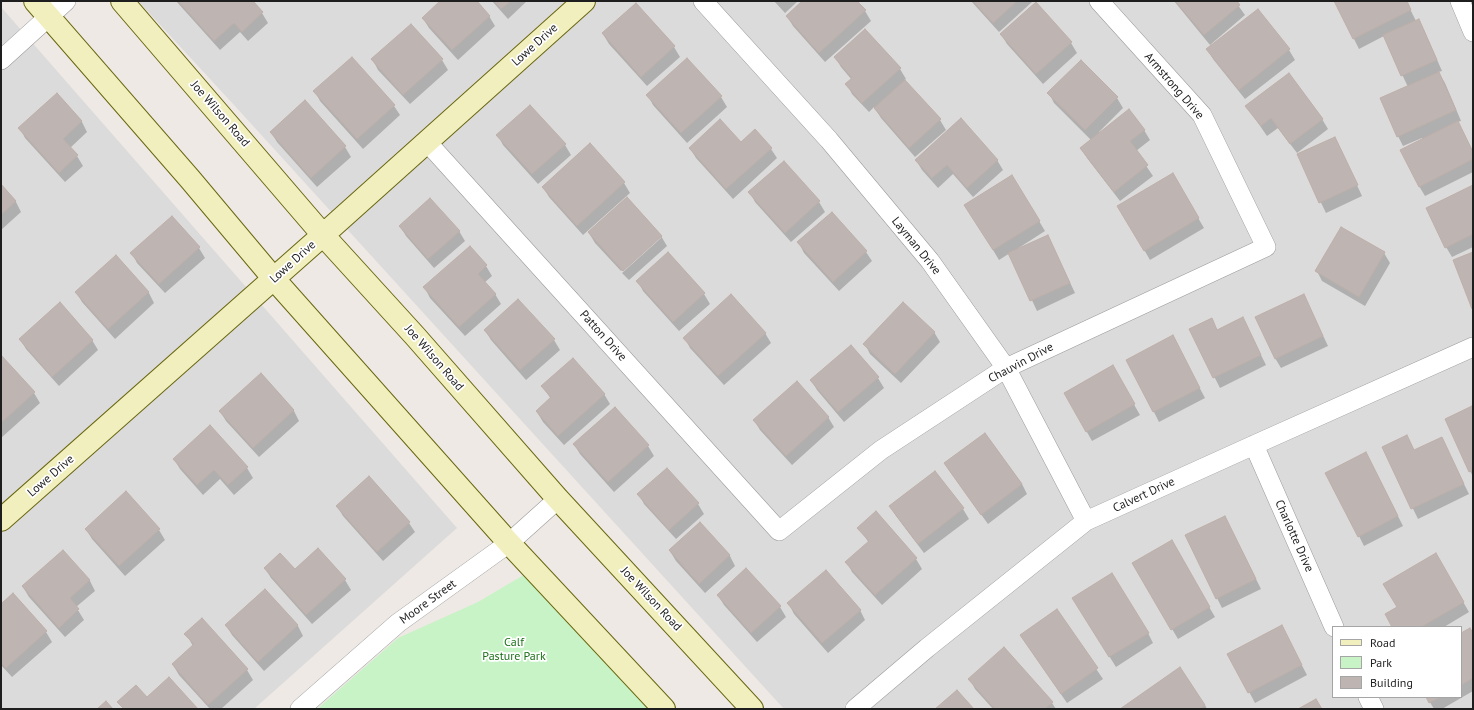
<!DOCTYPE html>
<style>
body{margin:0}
#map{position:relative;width:1474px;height:710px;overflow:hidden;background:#eee9e5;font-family:"PT Sans",sans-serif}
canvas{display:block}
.frame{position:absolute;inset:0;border:2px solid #1e1e1e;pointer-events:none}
.legend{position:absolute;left:1332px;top:626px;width:130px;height:72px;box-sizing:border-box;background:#fff;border:1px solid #a5a5a5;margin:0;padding:5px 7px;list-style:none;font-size:12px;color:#1e1e1e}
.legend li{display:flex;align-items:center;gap:8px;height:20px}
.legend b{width:20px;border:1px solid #a5a5a5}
</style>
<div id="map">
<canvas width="1474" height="710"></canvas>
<div class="frame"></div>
<ul class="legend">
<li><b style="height:5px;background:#f2efbe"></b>Road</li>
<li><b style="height:11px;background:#c8f3c6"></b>Park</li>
<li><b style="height:11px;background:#beb5b2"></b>Building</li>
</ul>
</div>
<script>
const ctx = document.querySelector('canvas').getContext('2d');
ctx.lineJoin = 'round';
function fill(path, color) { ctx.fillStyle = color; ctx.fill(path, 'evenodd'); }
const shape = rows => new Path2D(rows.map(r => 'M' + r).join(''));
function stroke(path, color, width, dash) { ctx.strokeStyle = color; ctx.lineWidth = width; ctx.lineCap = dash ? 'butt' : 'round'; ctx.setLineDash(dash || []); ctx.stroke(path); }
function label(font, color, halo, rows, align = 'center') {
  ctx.font = font + ' "PT Sans",sans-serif'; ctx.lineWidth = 3.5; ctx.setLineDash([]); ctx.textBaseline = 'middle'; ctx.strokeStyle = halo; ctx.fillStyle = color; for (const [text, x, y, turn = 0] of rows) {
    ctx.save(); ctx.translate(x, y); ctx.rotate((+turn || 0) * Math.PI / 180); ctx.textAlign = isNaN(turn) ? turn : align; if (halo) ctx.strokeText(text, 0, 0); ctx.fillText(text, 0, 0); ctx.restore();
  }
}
fill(shape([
 [138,1,1473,1,1473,709,784,709,234,105],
 [1333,627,1461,627,1461,697,1333,697],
 [1,7,457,528,254,709,1,709]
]), '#dcdbdb');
fill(shape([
 [527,573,650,709,317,709,398,638,478,602]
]), '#c8f3c6');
fill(shape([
 [176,1,252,1,262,13,268,23,248,41,240,32,220,50],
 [442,1,475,1,489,16,495,26,458,60,429,28,423,18],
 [492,1,527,1,508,19],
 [774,1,798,1,785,13],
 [804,1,856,1,865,11,871,21,825,62,793,26,787,16],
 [971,1,1031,1,1032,2,999,32],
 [1174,1,1235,1,1245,15,1210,45],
 [1335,1,1406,1,1416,21,1424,30,1442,71,1438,72,1445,83,1461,121,1457,122,1473,152,1473,172,1425,196,1419,186,1422,140,1422,138,1403,146,1398,136,1408,87,1384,36,1359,49],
 [1036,3,1071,43,1077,53,1043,84,1007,44,1001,34],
 [636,4,674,47,680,57,647,86,609,44,603,34],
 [411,25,442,60,448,70,410,104,378,70,373,60],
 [1208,50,1289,50,1295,60,1245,99,1213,59],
 [835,57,900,69,906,79,904,80,940,120,946,130,915,157,881,118,874,107,869,112,852,94,847,84,852,80,841,67],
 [1081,61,1117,98,1123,108,1099,132,1100,133,1144,130,1150,140,1136,151,1153,176,1120,201,1087,158,1081,148,1091,140,1054,103,1049,93],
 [315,91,394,106,400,115,363,149,320,101],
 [57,95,82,122,87,132,70,148,77,156,83,166,65,182,25,138,20,128],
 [648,95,721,97,727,107,687,143,653,105],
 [305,102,345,147,351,157,317,187,277,142,271,132],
 [1247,107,1322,119,1328,129,1297,153,1278,128,1267,136],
 [498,135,565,145,571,155,538,184,503,145],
 [1335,138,1362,196,1326,213,1298,155],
 [741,143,771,149,777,158,733,199,696,158,690,148],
 [590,145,624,183,630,193,583,235,549,197,543,187],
 [916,160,997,160,1003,170,973,197,953,174,938,188,922,170],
 [783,162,819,202,825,212,791,242,755,202,750,192],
 [1173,175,1204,228,1150,260,1119,206],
 [1,186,16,202,21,212,1,230],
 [1473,186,1473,247,1452,257,1446,247],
 [972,215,1039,221,1045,231,1017,249,1017,250,1048,236,1075,293,1037,311,1010,253,999,260],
 [400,226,459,231,465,241,434,268,406,236],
 [589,233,661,235,621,271,595,243],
 [661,236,667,246,629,280,622,273,661,238],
 [799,243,866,252,872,261,839,291,804,253],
 [470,247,486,266,492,276,484,283,495,294,501,304,465,336,430,298,425,288],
 [199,248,205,258,165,293,137,263,132,253],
 [1384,253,1390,263,1365,306,1322,281,1317,271],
 [116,257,149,293,154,303,115,339,82,302,76,292],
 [638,281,704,294,710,304,679,331,643,291],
 [1309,306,1328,346,1281,368,1275,358],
 [1211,319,1218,331,1248,329,1266,365,1220,388,1190,329],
 [485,330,554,340,560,350,526,380,491,340],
 [934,332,940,342,901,383,870,354,865,344],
 [765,333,771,343,724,385,690,348,685,338],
 [20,339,92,340,98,350,59,386,26,349],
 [1178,347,1205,398,1159,422,1154,412],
 [1,356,34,393,40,403,1,438],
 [1112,366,1140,415,1092,441,1065,393],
 [261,375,294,411,299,421,259,457,226,421,220,411],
 [878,378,884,388,844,422,817,390,811,380],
 [542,386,604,394,610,404,564,445,543,422,537,412,551,399],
 [615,408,648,446,654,456,614,492,580,454,574,444],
 [1473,411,1473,477,1446,419],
 [828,417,834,427,792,465,760,430,754,420],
 [210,426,247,468,253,478,234,495,220,479,203,495,180,469,174,459],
 [985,434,1022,484,1027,494,988,524,951,473,945,464],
 [1441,438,1469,494,1418,519,1383,447,1414,451],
 [1371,463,1403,526,1364,546,1359,536],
 [935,472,963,509,969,519,924,553,896,516,890,506],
 [126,493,159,530,165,540,125,576,92,539,86,529],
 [639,494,698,504,704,514,676,539,644,504],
 [337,506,409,523,415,532,383,561,343,516],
 [875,513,916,559,922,569,882,605,852,572,847,562,869,543,859,528],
 [1225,517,1261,589,1222,608,1217,598],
 [700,523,730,556,735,566,705,593,676,561,670,551],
 [1171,542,1215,617,1178,639,1133,563],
 [317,549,345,580,351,590,312,624,271,578,265,568,295,570],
 [63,551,90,581,95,591,76,607,84,620,65,637,29,597,23,587],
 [1436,555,1469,612,1444,627,1393,627,1398,608],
 [265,590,298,626,303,636,264,671,232,635,226,625],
 [718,595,780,607,786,617,757,642,724,605],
 [789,604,860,610,865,620,828,653,794,614],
 [1,605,46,632,52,642,12,677,1,665],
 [1079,608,1148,633,1153,643,1116,667],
 [1056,610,1103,679,1067,703,1021,636],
 [202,619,247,670,253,680,221,709,210,709,179,675,173,665,193,646,186,634],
 [1461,634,1473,634,1473,691,1442,709,1434,709,1427,697,1461,697],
 [1287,637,1307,675,1255,703,1229,654],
 [1004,649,1052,703,1056,709,993,709,975,689,970,679],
 [1205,705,1207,709,1121,709]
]), '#0003');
const building = shape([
 [178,1,253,1,263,12,242,32,234,23,214,41,178,1],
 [440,1,477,1,490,16,452,50,422,18,440,1],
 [494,1,511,1,501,9,494,1],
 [802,1,857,1,866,10,819,53,786,16,802,1],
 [973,1,1017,1,993,23,973,1],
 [1175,1,1237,1,1240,5,1204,35,1175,1],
 [1334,1,1407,1,1411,10,1353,39,1334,1],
 [1036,2,1072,42,1036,74,1000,34,1036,2],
 [636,3,675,46,641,77,602,33,636,3],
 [1258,9,1290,49,1239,90,1206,49,1258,9],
 [1419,19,1437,60,1401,76,1383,35,1419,19],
 [411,24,443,59,403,95,371,59,411,24],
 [865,29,901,68,862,103,845,84,852,78,834,57,865,29],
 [352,57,395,105,357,139,313,91,352,57],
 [687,58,722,96,681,133,646,95,687,58],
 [1081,60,1118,97,1085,130,1047,93,1081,60],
 [1439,72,1456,110,1397,137,1380,98,1439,72],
 [1289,73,1323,119,1290,144,1271,118,1261,126,1245,106,1289,73],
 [905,80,941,119,909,148,874,108,905,80],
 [57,93,82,121,63,139,78,155,59,173,18,128,57,93],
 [305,100,346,146,311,178,270,132,305,100],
 [530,105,566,144,532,174,496,135,530,105],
 [1129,109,1145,130,1130,141,1148,165,1114,192,1080,148,1129,109],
 [961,118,998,160,967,188,947,165,932,178,915,160,961,118],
 [720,119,741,142,755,129,772,148,726,189,689,148,720,119],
 [1458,121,1473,152,1473,159,1419,187,1400,150,1458,121],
 [1335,137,1358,185,1319,203,1297,154,1335,137],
 [590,143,625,182,577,226,542,187,590,143],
 [784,161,820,201,785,233,748,192,784,161],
 [1173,173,1199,218,1144,251,1117,206,1173,173],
 [1012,175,1040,221,993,250,964,205,1012,175],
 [1,184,16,201,1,215,1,184],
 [1473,185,1473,234,1445,248,1426,208,1473,185],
 [627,197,662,236,623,271,588,232,627,197],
 [430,198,460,231,428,259,399,226,430,198],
 [832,212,867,251,833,282,797,242,832,212],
 [172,216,200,247,159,284,130,253,172,216],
 [1341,227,1385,252,1359,297,1315,271,1341,227],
 [1048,235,1070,283,1030,301,1008,253,1048,235],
 [470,246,487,265,478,274,496,294,459,327,423,287,470,246],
 [668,252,705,293,673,322,636,281,668,252],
 [1473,252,1473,309,1472,309,1453,260,1473,252],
 [116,255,149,292,108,329,75,292,116,255],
 [731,294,766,333,718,376,683,338,731,294],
 [1304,294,1323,336,1275,359,1255,317,1304,294],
 [518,299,555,339,520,370,484,330,518,299],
 [60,302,93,340,52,377,19,339,60,302],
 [903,302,935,332,895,374,863,344,903,302],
 [1243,317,1261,355,1213,378,1189,329,1212,318,1217,330,1243,317],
 [1173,335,1200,388,1153,412,1126,360,1173,335],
 [851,345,879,377,838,412,810,380,851,345],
 [1,355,35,392,1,423,1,355],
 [573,358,605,394,558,436,536,411,551,397,541,386,573,358],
 [1113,365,1135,404,1086,432,1064,393,1113,365],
 [261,373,294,410,253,448,219,411,261,373],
 [797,381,829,417,786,456,753,420,797,381],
 [1472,406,1473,409,1473,470,1469,472,1445,419,1472,406],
 [615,407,649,445,608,482,573,444,615,407],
 [210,425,248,467,228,485,214,470,197,485,173,459,210,425],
 [985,433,1022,484,981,515,944,463,985,433],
 [1407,435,1414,450,1442,437,1464,484,1411,509,1382,447,1407,435],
 [1366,452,1398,516,1358,537,1325,473,1366,452],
 [667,468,699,503,669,530,637,494,667,468],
 [935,471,964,508,918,544,889,506,935,471],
 [369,476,410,522,377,552,336,506,369,476],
 [126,491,160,529,119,566,85,529,126,491],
 [876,511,917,558,875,595,845,562,869,541,857,528,876,511],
 [1225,516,1256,579,1216,599,1185,535,1225,516],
 [700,522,730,555,699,584,669,550,700,522],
 [1172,540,1210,607,1171,630,1132,563,1172,540],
 [318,548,346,579,306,615,264,568,280,553,295,569,318,548],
 [63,550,90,580,70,598,79,609,59,628,22,586,63,550],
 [1436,553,1464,602,1421,627,1392,627,1385,614,1397,607,1383,584,1436,553],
 [746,568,781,606,751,633,717,595,746,568],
 [826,570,861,610,822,643,787,603,826,570],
 [1112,573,1149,633,1109,657,1072,598,1112,573],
 [265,589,298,625,258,662,225,625,265,589],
 [13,593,47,631,6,668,1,663,1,604,13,593],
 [1057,609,1098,668,1061,694,1020,635,1057,609],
 [202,618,248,669,208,705,172,664,194,644,184,634,202,618],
 [1282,625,1302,665,1248,693,1227,654,1282,625],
 [1470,628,1473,633,1473,678,1461,685,1461,633,1470,628],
 [1004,647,1053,702,1045,709,995,709,968,679,1004,647],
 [1180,667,1205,705,1199,709,1120,709,1180,667],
 [169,677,198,709,124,709,117,702,136,685,147,697,169,677],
 [957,690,974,709,935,709,957,690],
 [1426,697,1440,697,1429,703,1426,697],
 [1316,699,1322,709,1298,709,1316,699],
 [106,701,113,709,97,709,106,701]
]);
fill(building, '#beb5b2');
stroke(building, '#beafa9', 1);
const street = shape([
 [703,1,829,140,930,261,1006,368,1086,521],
 [1460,1,1473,32],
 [1,60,66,1],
 [427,142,779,531,881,450,1006,368,1266,247,1202,115,1099,1],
 [1254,445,1334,627],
 [1368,697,1374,709],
 [300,709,398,623,509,543,558,499],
 [855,709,927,648,1086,521,1254,445,1473,347]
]);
const secondary = shape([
 [35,1,190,179,274,279,509,543,664,709],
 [122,1,323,235,415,336,558,499,752,709],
 [1,520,323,235,584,1]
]);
stroke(street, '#9b9b9b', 20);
stroke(secondary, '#696710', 24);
stroke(street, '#fff', 19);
stroke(secondary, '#f2efbe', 22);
label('12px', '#1e1e1e', '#fff', [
 ["Lowe Drive",535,45,-42],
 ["Armstrong Drive",1174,86,49],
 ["Joe Wilson Road",220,114,49],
 ["Layman Drive",916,246,51],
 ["Lowe Drive",293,262,-42],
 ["Patton Drive",603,336,48],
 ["Joe Wilson Road",434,358,49],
 ["Chauvin Drive",1021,363,-28],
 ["Lowe Drive",51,476,-41],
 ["Calvert Drive",1144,495,-25],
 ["Charlotte Drive",1294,536,66],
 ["Joe Wilson Road",651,599,47],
 ["Moore Street",428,602,-36]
]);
label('12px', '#1b7017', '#fff', [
 ["Calf",514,643],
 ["Pasture Park",514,657]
]);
</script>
